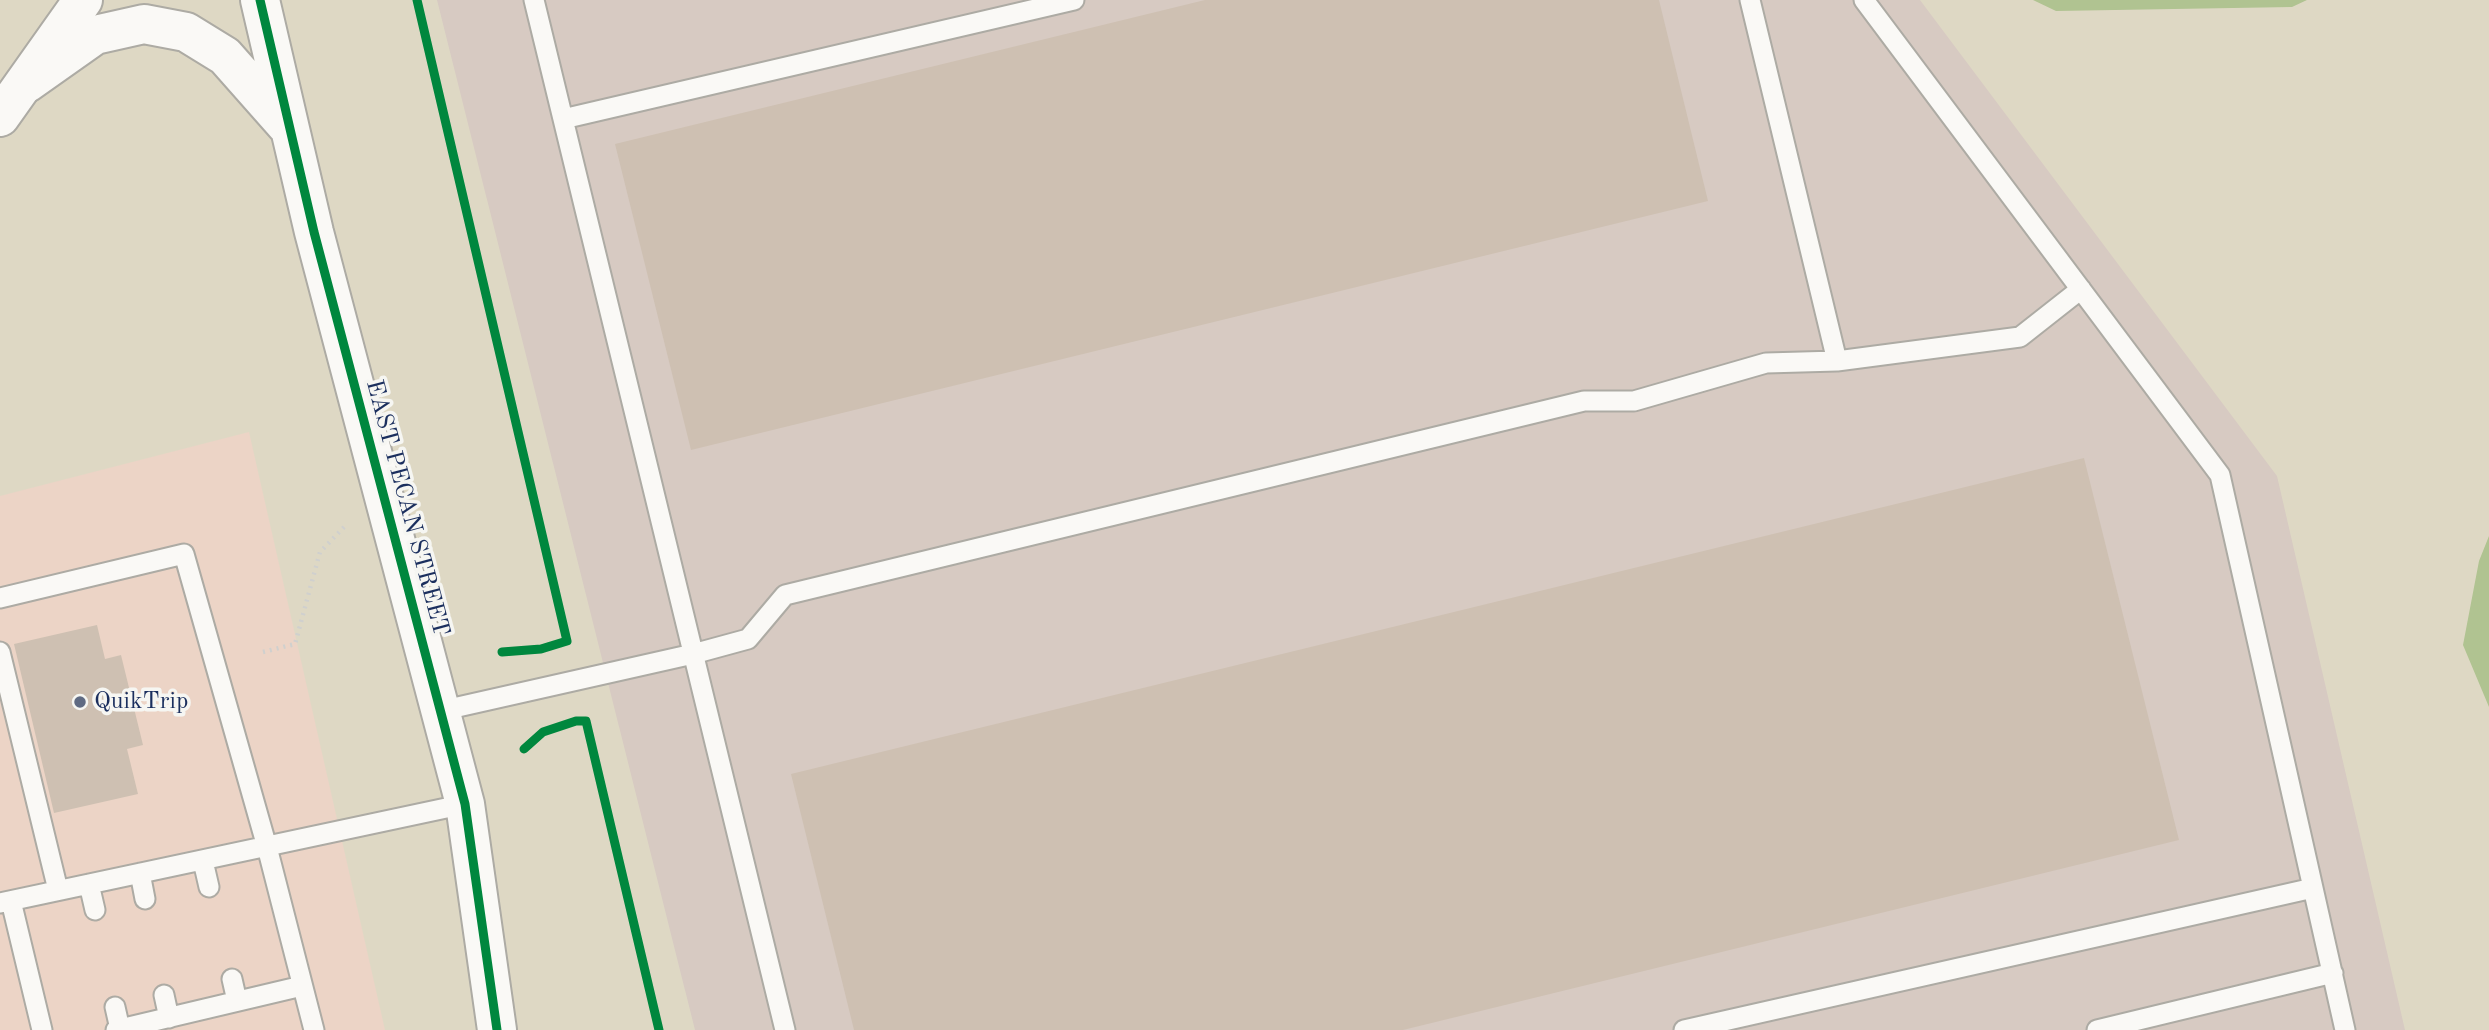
<!DOCTYPE html>
<style>
body{margin:0}
canvas{display:block;background:#ded8c4}
</style>
<canvas width="2489" height="1030"></canvas>
<script>
const ctx = document.querySelector('canvas').getContext('2d');
ctx.lineJoin = 'round';
function fill(path, color) { ctx.fillStyle = color; ctx.fill(path, 'evenodd'); }
const shape = rows => new Path2D(rows.map(r => 'M' + r).join(''));
function stroke(path, color, width, dash) { ctx.strokeStyle = color; ctx.lineWidth = width; ctx.lineCap = dash ? 'butt' : 'round'; ctx.setLineDash(dash || []); ctx.stroke(path); }
function label(font, color, halo, rows, align = 'center') {
  ctx.font = font + ' "Old Standard TT",serif'; ctx.lineWidth = 7; ctx.setLineDash([]); ctx.textBaseline = 'middle'; ctx.strokeStyle = halo; ctx.fillStyle = color; for (const [text, x, y, turn = 0] of rows) {
    ctx.save(); ctx.translate(x, y); ctx.rotate((+turn || 0) * Math.PI / 180); ctx.textAlign = isNaN(turn) ? turn : align; if (halo) ctx.strokeText(text, 0, 0); ctx.fillText(text, 0, 0); ctx.restore();
  }
}
fill(shape([
 [249,432,385,1030,0,1030,0,496]
]), '#ecd4c6');
fill(shape([
 [437,0,1920,0,2277,476,2405,1030,695,1030]
]), '#d7cac2');
fill(shape([
 [2033,0,2307,0,2292,7,2056,11],
 [2489,536,2489,707,2463,645,2479,561]
]), '#b0c391');
fill(shape([
 [1205,0,1659,0,1708,201,691,450,615,144],
 [2084,458,2179,840,1403,1030,854,1030,791,774],
 [97,625,105,659,121,655,143,745,127,749,138,794,54,813,14,644]
]), '#cec0b2');
const service = shape([
 [534,0,785,1030],
 [1750,0,1837,361],
 [1864,0,2220,475,2345,1030],
 [563,119,1074,0],
 [0,598,184,554,267,847,314,1030],
 [0,652,58,890],
 [440,711,693,654,748,639,785,595,1584,401,1634,401,1766,363,1837,361,2020,337,2081,289],
 [203,861,209,887],
 [140,873,145,899],
 [89,884,95,910],
 [11,901,42,1030],
 [0,903,465,804],
 [232,979,237,1001],
 [164,995,169,1018],
 [115,1007,120,1029],
 [116,1030,302,986],
 [1684,1030,2313,888],
 [2097,1030,2333,973]
]);
const tertiary = shape([
 [260,0,314,232,465,804,497,1030],
 [27,83,95,35,144,24,186,32,225,56,286,125]
]);
const motorway = shape([
 [0,117,83,0]
]);
stroke(service, '#adaba4', 23);
stroke(tertiary, '#adaba4', 42);
stroke(motorway, '#adaba4', 42);
stroke(shape([
 [263,652,295,644,320,552,347,524]
]), '#d0d0ce', 4.5, [2, 5]);
stroke(service, '#faf9f6', 19);
stroke(tertiary, '#faf9f6', 38);
stroke(motorway, '#faf9f6', 38);
stroke(shape([
 [260,0,314,232,465,804,497,1030],
 [417,0,567,641,541,649,502,652],
 [524,749,543,732,576,721,586,721,659,1030]
]), '#00873e', 9);
for (const [x, y, r, color] of [
 [80,702,7,"#5f6a82"]
]) { const dot = new Path2D(); dot.arc(x, y, r, 0, 2 * Math.PI); ctx.fillStyle = color; ctx.fill(dot); stroke(dot, '#f6f6f2', 2.5); }
label('24px', '#1b2f5e', '#f6f6f2', [
 ["EAST PECAN STREET",407,508,75]
]);
label('24px', '#1b2f5e', '#f6f6f2', [
 ["QuikTrip",94,702]
], 'left');
</script>
